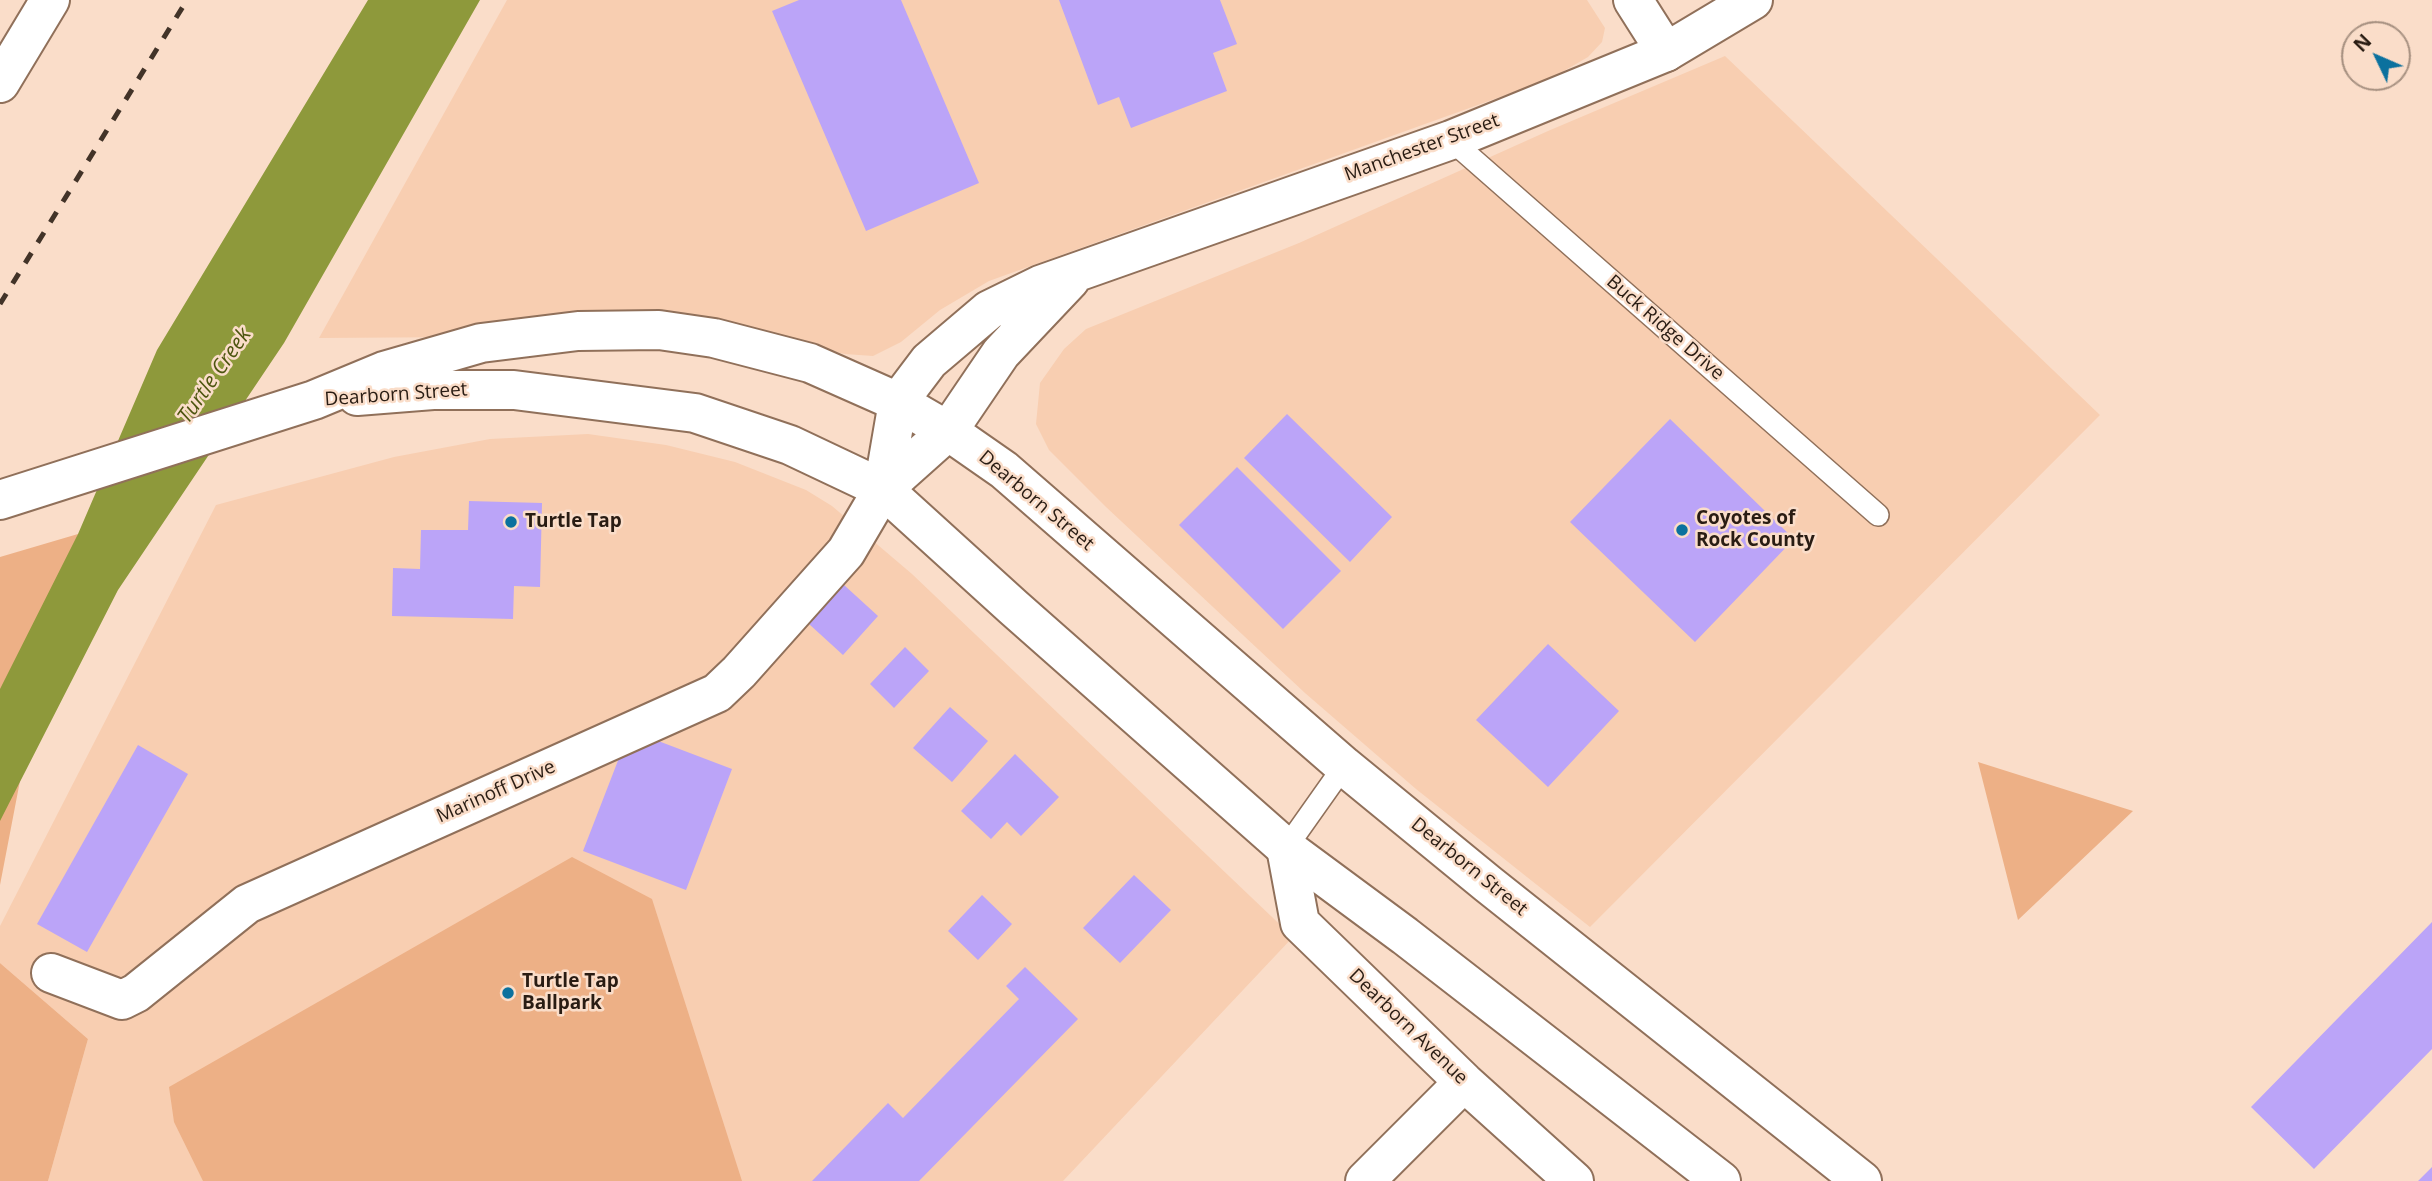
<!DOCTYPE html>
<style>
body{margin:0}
#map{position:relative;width:2432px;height:1181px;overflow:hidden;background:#faddc9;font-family:"Open Sans",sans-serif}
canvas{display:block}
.north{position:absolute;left:2341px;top:21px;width:70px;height:70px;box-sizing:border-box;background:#faddc9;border:2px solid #a69080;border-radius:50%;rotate:314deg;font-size:19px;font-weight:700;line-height:28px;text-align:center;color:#291c13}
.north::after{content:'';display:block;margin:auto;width:24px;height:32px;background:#0b719e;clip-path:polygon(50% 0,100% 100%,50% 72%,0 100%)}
</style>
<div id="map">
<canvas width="2432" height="1181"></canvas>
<div class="north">N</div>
</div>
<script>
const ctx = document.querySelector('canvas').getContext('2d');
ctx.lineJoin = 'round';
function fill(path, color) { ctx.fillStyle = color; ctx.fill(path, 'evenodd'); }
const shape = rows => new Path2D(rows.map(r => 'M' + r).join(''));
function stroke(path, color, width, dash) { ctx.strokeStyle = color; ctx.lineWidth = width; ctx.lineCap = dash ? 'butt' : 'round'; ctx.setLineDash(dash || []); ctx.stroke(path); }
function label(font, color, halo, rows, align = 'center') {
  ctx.font = font + ' "Open Sans",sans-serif'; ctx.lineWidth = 5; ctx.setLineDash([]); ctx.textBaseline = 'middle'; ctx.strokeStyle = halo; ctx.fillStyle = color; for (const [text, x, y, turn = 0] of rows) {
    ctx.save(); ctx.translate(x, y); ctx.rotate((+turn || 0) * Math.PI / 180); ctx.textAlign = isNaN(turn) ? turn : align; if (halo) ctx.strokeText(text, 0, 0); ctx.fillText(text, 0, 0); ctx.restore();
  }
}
fill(shape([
 [507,0,1587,0,1605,28,1602,42,1588,57,1550,79,989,281,940,310,901,342,873,356,845,354,716,327,469,337,319,338],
 [1725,56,2100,415,1590,927,1416,789,1305,693,1106,507,1049,450,1036,424,1040,383,1064,349,1086,329,1299,243,1548,131],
 [588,434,666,445,735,462,806,490,832,506,912,574,1293,937,1063,1181,48,1181,88,1039,0,963,0,926,216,505,394,457,490,439]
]), '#f8ceb1');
fill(shape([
 [78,534,38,687,0,885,0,557],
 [1978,762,2133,811,2018,920],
 [572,857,652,899,742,1181,203,1181,174,1122,169,1087],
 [0,963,88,1039,48,1181,0,1181]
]), '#edb086');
fill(shape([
 [368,0,480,0,284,343,118,590,0,821,0,689,78,534,157,350]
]), '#8e993b');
fill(shape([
 [799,0,901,0,979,183,866,231,772,11],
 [1059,0,1220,0,1237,44,1213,53,1227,91,1131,128,1119,97,1098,105],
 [1287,414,1392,517,1350,562,1244,458],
 [1670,419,1794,539,1695,642,1570,522],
 [1237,467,1341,571,1283,629,1179,525],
 [469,501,542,503,540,587,514,586,513,619,392,616,393,568,420,569,421,530,468,530],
 [844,585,878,616,843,655,809,624],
 [1548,644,1619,711,1548,787,1476,720],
 [905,647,929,671,894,708,870,684],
 [950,707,988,741,952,782,913,748],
 [653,739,732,769,686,890,583,851,619,758],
 [138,745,188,774,87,952,37,924],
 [1015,754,1059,797,1021,836,1007,822,991,839,961,811],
 [1134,875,1171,910,1120,963,1083,928],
 [982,895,1012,924,978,960,948,931],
 [2432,922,2432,1049,2314,1169,2251,1107],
 [1025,967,1078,1019,919,1181,812,1181,888,1103,903,1118,1019,999,1006,986],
 [2432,1167,2432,1181,2418,1181]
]), '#bba4f8');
const lane = shape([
 [1451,140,1878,515],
 [1286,848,1344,766]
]);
const street = shape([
 [1633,0,1666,52],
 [0,83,50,0],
 [1286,848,1300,923,1464,1082,1574,1181],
 [51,973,122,1000,136,993,247,904,717,693,739,672,846,552,883,489],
 [1365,1181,1464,1082]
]);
const secondary = shape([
 [883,489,898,402,929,361,989,310,1040,285,1451,140,1666,52,1753,0],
 [883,489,948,431,1001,353,1070,280]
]);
const primary = shape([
 [357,396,433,390,514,390,695,413,790,445,883,489,1013,607,1286,848,1405,936,1721,1181],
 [0,500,314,400,384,371,481,343,578,331,659,330,714,338,810,363,898,402,948,431,1004,470,1344,766,1488,884,1862,1181]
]);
stroke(lane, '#90705a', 24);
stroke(street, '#90705a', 42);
stroke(secondary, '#90705a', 42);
stroke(primary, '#90705a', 42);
stroke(lane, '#fff', 21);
stroke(street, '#fff', 38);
stroke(secondary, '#fff', 38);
stroke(primary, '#fff', 38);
stroke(shape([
 [0,304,187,0]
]), '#423328', 5, [12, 12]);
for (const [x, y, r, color] of [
 [511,522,7,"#0b719e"],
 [1682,530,7,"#0b719e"],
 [508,993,7,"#0b719e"]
]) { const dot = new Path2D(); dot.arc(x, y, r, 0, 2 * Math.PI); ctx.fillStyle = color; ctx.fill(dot); stroke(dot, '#faddc9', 2.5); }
label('19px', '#291c13', '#faddc9', [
 ["Manchester Street",1422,148,-20],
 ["Buck Ridge Drive",1665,328,41],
 ["Dearborn Street",396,395,-4],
 ["Dearborn Street",1036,501,40],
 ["Marinoff Drive",496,792,-24],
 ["Dearborn Street",1469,867,39],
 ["Dearborn Avenue",1408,1027,44]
]);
label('bold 19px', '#291c13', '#faddc9', [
 ["Coyotes of",1696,519],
 ["Rock County",1696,541],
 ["Turtle Tap",525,522],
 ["Turtle Tap",522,982],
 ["Ballpark",522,1004]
], 'left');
label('italic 21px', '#4d550f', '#faddc9', [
 ["Turtle Creek",215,376,-55]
]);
</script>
